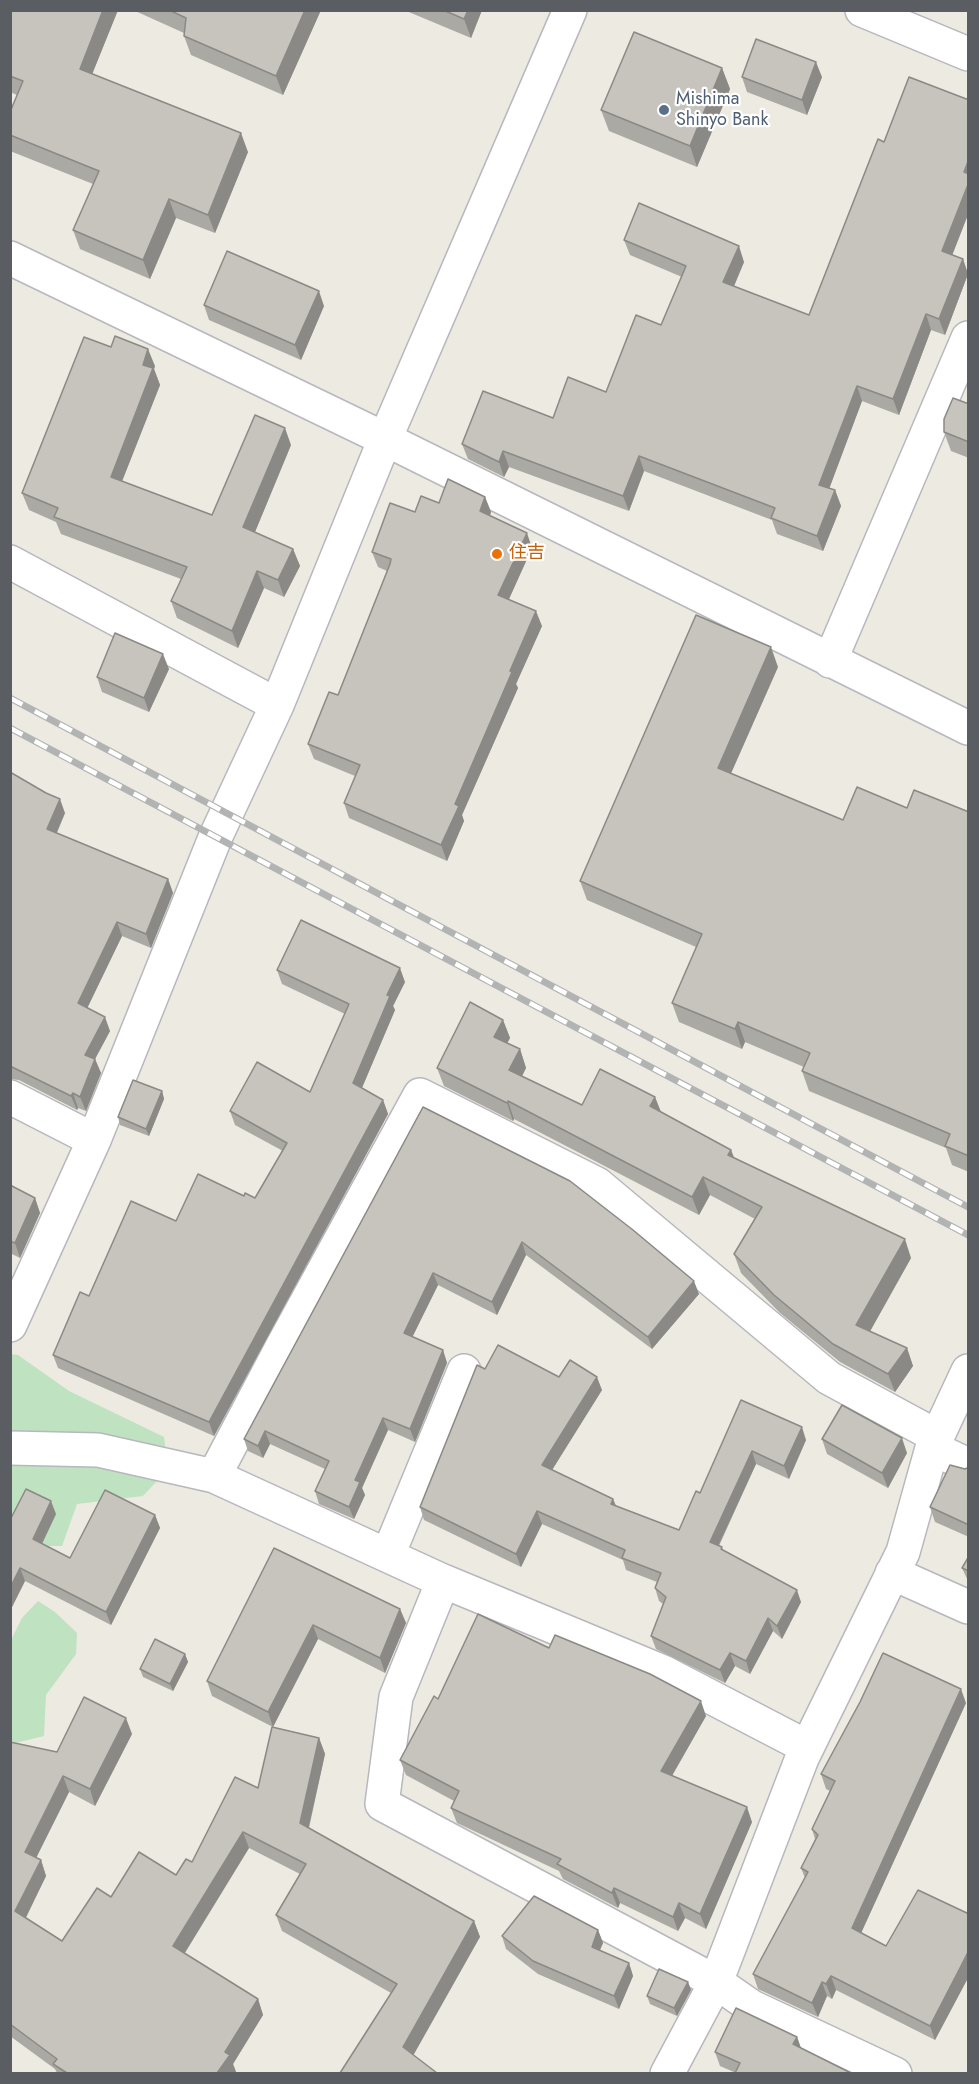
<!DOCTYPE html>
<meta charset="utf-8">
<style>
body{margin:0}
#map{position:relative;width:979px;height:2084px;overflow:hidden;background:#eceae1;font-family:Jost,sans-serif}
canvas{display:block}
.frame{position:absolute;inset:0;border:12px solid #5a5d61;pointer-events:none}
</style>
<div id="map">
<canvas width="979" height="2084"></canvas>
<div class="frame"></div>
</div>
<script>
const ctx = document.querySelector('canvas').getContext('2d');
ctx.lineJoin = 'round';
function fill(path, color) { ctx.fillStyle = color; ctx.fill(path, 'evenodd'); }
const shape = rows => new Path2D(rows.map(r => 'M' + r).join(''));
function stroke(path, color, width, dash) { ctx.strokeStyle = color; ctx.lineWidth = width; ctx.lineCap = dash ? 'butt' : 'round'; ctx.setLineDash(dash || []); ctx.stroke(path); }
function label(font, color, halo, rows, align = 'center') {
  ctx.font = font + ' Jost,"Noto Sans JP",sans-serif'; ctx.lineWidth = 4.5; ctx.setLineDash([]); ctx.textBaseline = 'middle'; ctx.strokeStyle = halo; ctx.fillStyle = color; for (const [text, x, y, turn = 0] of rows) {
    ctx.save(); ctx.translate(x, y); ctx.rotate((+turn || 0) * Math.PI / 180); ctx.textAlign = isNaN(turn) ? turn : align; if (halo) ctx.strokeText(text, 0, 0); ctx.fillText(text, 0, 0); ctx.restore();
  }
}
fill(shape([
 [11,1354,18,1355,69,1391,164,1437,168,1469,143,1496,77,1504,62,1546,11,1546],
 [38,1601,55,1612,77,1633,76,1654,46,1695,44,1736,11,1744,11,1640,22,1618]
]), '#bfe2c1');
const minor = shape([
 [862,10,968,54],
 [10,258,385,439,968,728],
 [10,562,277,705],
 [830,661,968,338],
 [10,1097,94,1140],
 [10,1325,94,1140,215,838,277,705,385,439,570,10],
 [10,1448,98,1450,214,1476],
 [932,1448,968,1465],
 [388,1555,464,1371],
 [892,1573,968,1607],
 [443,1581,663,1672,807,1747],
 [667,2074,716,1982,802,1758,903,1552,932,1448,968,1371],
 [895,2074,752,2007,716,1982,382,1804,396,1697,443,1581,214,1476,282,1347,420,1095,597,1184,829,1378,938,1437]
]);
stroke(minor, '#b7b8bd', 36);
stroke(minor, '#fff', 33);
const rail = shape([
 [10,698,968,1207],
 [10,728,968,1235]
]);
stroke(rail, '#b2b3b3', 7);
stroke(rail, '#fff', 4.5, [14]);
fill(shape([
 [10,10,118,10,92,74,248,152,215,233,176,218,150,279,80,249,73,230,93,184,10,151,10,112,17,95,10,92],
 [133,10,321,10,283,95,191,55,184,36,184,33],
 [404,10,482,10,471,38],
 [722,68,730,89,697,167,609,131,601,110],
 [742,77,822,77,807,115,747,92],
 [969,100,969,212,952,255,963,259,968,274,945,335,931,330,899,415,862,401,829,488,835,490,841,506,823,551,777,534,772,520,644,471,629,511,509,467,504,477,468,459,462,444,553,418,606,392,661,325,682,277,630,255,624,240,744,262,734,286,809,315,884,142],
 [204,305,324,306,301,360,209,320],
 [155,366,154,369,160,385,122,481,212,515,291,445,255,532,293,549,300,566,284,597,264,588,238,648,177,618,171,601,181,579,61,534,56,522,29,510,22,493],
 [969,404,969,458,951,451,944,432],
 [485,497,491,512,490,516,532,548,509,599,542,626,516,684,518,688,462,815,464,821,447,861,349,818,344,803,355,776,314,759,308,744,338,695,387,571,378,567,372,552,439,503],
 [778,667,731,773,843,820,907,808,969,812,969,1172,952,1165,946,1148,809,1091,802,1071,804,1067,745,1042,742,1049,679,1022,672,1003,696,947,587,900,580,881],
 [169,669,149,712,102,692,97,677],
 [10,772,65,813,57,833,168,879,173,893,151,948,122,936,87,1008,110,1031,95,1059,101,1073,86,1111,78,1108,77,1110,19,1080,10,1079],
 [277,970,405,982,393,1006,395,1010,362,1088,383,1100,388,1114,214,1436,58,1368,53,1355,89,1296,176,1221,244,1196,255,1198,283,1151,235,1125,230,1111,310,1092,345,1014,282,984],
 [503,1020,510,1038,507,1043,520,1049,526,1068,522,1076,582,1105,655,1097,661,1112,731,1150,734,1158,911,1258,870,1331,907,1348,913,1366,895,1392,840,1362,780,1313,741,1273,734,1254,755,1219,710,1195,699,1215,514,1119,513,1121,444,1086,437,1068],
 [162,1091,164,1099,149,1136,120,1125,118,1117],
 [423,1107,699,1294,652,1349,526,1255,497,1315,438,1285,412,1337,443,1350,447,1363,415,1442,388,1430,362,1488,365,1495,354,1519,319,1504,315,1491,325,1469,270,1444,263,1458,248,1451,244,1439],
 [10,1185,35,1198,40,1213,20,1258,10,1253],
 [485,1369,559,1377,602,1390,552,1470,613,1499,616,1506,679,1530,700,1493,741,1400,806,1440,789,1479,756,1464,719,1546,722,1547,723,1550,801,1602,782,1639,773,1631,750,1674,735,1666,725,1683,656,1649,651,1636,663,1604,659,1601,655,1588,657,1582,626,1570,623,1560,542,1524,521,1567,424,1520,420,1507],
 [822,1439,907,1453,888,1488,827,1454],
 [969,1467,969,1537,935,1522,930,1507,965,1469],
 [56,1514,42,1544,70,1558,155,1515,160,1528,111,1625,25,1581,10,1611,10,1520],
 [274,1548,400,1609,406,1623,385,1673,318,1639,273,1727,212,1696,207,1681],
 [969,1556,969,1583,962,1568],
 [549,1648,706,1716,672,1776,752,1822,706,1929,685,1918,678,1931,620,1903,618,1908,563,1879,559,1871,457,1823,451,1808,454,1801,406,1775,400,1760,438,1699],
 [185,1654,188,1662,173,1691,143,1677,140,1669],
 [966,1703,861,1933,886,1946,969,1914,969,1976,935,2040,836,1990,832,1999,827,1996,818,2017,758,1989,753,1974,805,1878,801,1868,815,1839,812,1829,830,1791,826,1789,821,1774],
 [132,1734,95,1806,69,1792,36,1858,41,1860,46,1876,25,1918,62,1941,111,1897,176,1875,192,1862,258,1788,319,1738,325,1754,309,1828,474,1921,480,1937,340,2073,391,1993,282,1931,276,1915,300,1874,249,1848,185,1953,258,1999,263,2015,233,2064,236,2072,235,2073,57,2073,55,2069,10,2036,10,1742,57,1752],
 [598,1930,603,1943,600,1950,629,1963,633,1976,619,2009,538,1974,506,1949,502,1936],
 [688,1982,691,1990,677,2016,650,2004,647,1996],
 [797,2037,801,2048,736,2073,720,2066,715,2052]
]), '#aba9a3');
fill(shape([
 [103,10,118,10,87,87,80,69],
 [305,10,321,10,283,95,276,76],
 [468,10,482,10,471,38,464,19],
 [816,62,822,77,807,115,802,100],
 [722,68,730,89,697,167,690,146],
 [241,133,248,152,215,233,208,215],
 [969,159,969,212,948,266,942,251,964,172],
 [169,199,176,218,150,279,143,260],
 [739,246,744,262,729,298,723,282],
 [963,259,968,274,945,335,939,319],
 [319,291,324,306,301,360,295,345],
 [926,314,931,330,899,415,893,399],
 [148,349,155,366,154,369,160,385,117,494,111,477,143,365],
 [857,386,862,401,825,500,819,485],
 [285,428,291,445,250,544,243,527],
 [503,451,509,467,504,477,499,462],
 [639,456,644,471,629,511,623,496],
 [835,490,841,506,823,551,817,536],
 [485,497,491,512,486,526,480,511],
 [527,533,532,548,504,610,498,595],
 [293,549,300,566,284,597,278,580],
 [257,571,264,588,238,648,232,631],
 [536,611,542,626,516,684,518,688,462,815,464,821,447,861,441,845,455,804,510,671],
 [771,647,778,667,725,787,718,768],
 [163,654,169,669,149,712,144,698],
 [60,799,65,813,52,843,47,829],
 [168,879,173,893,151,948,146,934],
 [117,922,122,936,83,1017,78,1003],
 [400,968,405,982,393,1006,395,1010,358,1097,353,1083,387,995],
 [105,1017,110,1031,95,1059,101,1073,86,1111,80,1097,85,1055],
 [503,1020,510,1038,501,1055,494,1037],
 [738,1022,745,1042,742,1049,735,1029],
 [520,1049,526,1068,516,1088,509,1070],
 [162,1091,164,1099,149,1136,146,1129],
 [73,1093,78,1108,77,1110,71,1096],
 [655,1097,662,1115,650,1106],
 [383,1100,388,1114,214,1436,209,1422],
 [508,1101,514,1119,513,1121,507,1103],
 [731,1150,738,1168,728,1155],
 [703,1177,710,1195,699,1215,692,1197],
 [35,1198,40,1213,20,1258,15,1243],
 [905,1239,911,1258,863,1344,856,1325],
 [522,1242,526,1255,497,1315,492,1302],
 [433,1273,438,1285,408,1346,404,1333],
 [694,1281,699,1294,652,1349,648,1337],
 [907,1348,913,1366,895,1392,888,1374],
 [443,1350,447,1363,415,1442,410,1429],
 [597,1377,602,1390,547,1478,542,1465],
 [383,1418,388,1430,362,1488,365,1495,354,1519,349,1507,355,1480],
 [802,1427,806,1440,789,1479,784,1466],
 [265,1431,270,1444,263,1458,258,1446],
 [902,1438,907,1453,888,1488,882,1473],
 [752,1451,756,1464,714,1555,710,1542],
 [613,1499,618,1511,611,1504],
 [51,1501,56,1514,38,1552,33,1539],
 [537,1511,542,1524,521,1567,516,1554],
 [155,1515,160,1528,111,1625,106,1612],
 [20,1568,25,1581,10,1611,10,1588],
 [797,1590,801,1602,782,1639,777,1626],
 [400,1609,406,1623,385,1673,380,1658],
 [768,1618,773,1631,750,1674,746,1661],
 [313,1625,318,1639,273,1727,268,1712],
 [730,1653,735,1666,725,1683,720,1670],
 [185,1654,188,1662,173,1691,170,1684],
 [961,1689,966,1703,857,1942,852,1928],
 [701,1701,706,1716,666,1786,661,1771],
 [126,1718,132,1734,95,1806,90,1789],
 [319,1738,325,1754,306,1839,300,1823],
 [63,1776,69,1792,31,1868,25,1852],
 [747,1807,752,1822,706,1929,700,1914],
 [243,1832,249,1848,179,1962,173,1946],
 [41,1860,46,1876,21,1928,15,1911],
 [614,1888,620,1903,618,1908,612,1893],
 [679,1903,685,1918,678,1931,673,1917],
 [474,1921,480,1937,409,2063,403,2047],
 [598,1930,603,1943,596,1959,592,1947],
 [969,1950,969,1976,935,2040,930,2026],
 [629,1963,633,1976,619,2009,614,1996],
 [831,1976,836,1990,832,1999,826,1984],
 [688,1982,691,1990,677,2016,674,2008],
 [822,1982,827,1996,818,2017,812,2003],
 [258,1999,263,2015,233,2064,236,2072,235,2073,217,2073,225,2052],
 [797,2037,802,2051,793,2044]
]), '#8b8985');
const building = shape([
 [10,10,103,10,80,69,241,133,208,215,169,199,143,260,73,230,99,171,10,135,10,112,23,81,10,76,10,10],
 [169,10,305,10,276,76,184,36,186,18,169,10],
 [443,10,468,10,464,19,443,10],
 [634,32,722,68,690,146,601,110,634,32],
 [756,39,816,62,802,100,742,77,756,39],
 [909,77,969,100,969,159,964,172,969,174,969,182,942,251,963,259,939,319,926,314,893,399,857,386,819,485,835,490,817,536,771,518,775,508,639,456,623,496,503,451,499,462,462,444,483,391,553,418,568,377,606,392,636,315,661,325,686,266,624,240,639,203,739,246,723,282,809,315,878,139,884,142,909,77],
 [227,251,319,291,295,345,204,305,227,251],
 [115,336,148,349,143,365,153,368,111,477,212,515,255,415,285,428,243,527,293,549,278,580,257,571,232,631,171,601,187,567,54,517,58,508,22,493,84,337,111,347,115,336],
 [953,398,969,404,969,442,944,432,944,419,953,398],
 [448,479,485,497,480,511,527,533,498,595,536,611,510,671,512,672,455,804,459,806,441,845,344,803,360,765,308,744,329,692,338,695,390,564,391,559,372,552,390,503,415,512,421,496,439,503,448,479],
 [696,615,771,647,718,768,843,820,857,787,907,808,914,790,969,812,969,1156,945,1146,950,1134,802,1071,810,1053,738,1022,735,1029,672,1003,702,934,580,881,696,615],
 [115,633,163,654,144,698,97,677,115,633],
 [10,772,46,793,60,799,47,829,168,879,146,934,117,922,78,1003,105,1017,85,1055,95,1059,80,1097,73,1093,71,1096,10,1066,10,772],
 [301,920,400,968,387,995,390,996,353,1083,383,1100,209,1422,53,1355,80,1292,89,1296,131,1201,176,1221,198,1174,244,1196,245,1193,255,1198,287,1143,230,1111,257,1062,310,1092,349,1004,277,970,301,920],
 [470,1002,503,1020,494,1037,520,1049,509,1070,582,1105,600,1069,655,1097,650,1106,731,1150,728,1155,905,1239,856,1325,907,1348,888,1374,833,1344,774,1295,734,1254,762,1207,703,1177,692,1197,508,1101,507,1103,437,1068,470,1002],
 [133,1080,162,1091,146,1129,118,1117,133,1080],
 [423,1107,570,1181,633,1230,694,1281,648,1337,522,1242,492,1302,433,1273,404,1333,443,1350,410,1429,383,1418,355,1480,360,1482,349,1507,315,1491,329,1461,265,1431,258,1446,244,1439,423,1107],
 [10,1185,35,1198,15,1243,10,1241,10,1185],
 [498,1345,559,1377,570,1360,597,1377,542,1465,613,1499,611,1504,679,1530,696,1491,700,1493,741,1400,802,1427,784,1466,752,1451,710,1542,722,1547,721,1549,797,1590,777,1626,768,1618,746,1661,730,1653,720,1670,651,1636,666,1597,655,1588,661,1573,622,1558,625,1550,537,1511,516,1554,420,1507,477,1365,485,1369,498,1345],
 [842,1405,902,1438,882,1473,822,1439,842,1405],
 [950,1465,965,1469,969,1467,969,1525,930,1507,950,1465],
 [26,1489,51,1501,33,1539,70,1558,105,1490,155,1515,106,1612,20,1568,10,1588,10,1520,26,1489],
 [274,1548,400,1609,380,1658,313,1625,268,1712,207,1681,274,1548],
 [969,1556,969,1571,962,1568,969,1556],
 [478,1614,549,1648,555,1635,650,1674,701,1701,661,1771,747,1807,700,1914,679,1903,673,1917,614,1888,612,1893,557,1864,561,1859,451,1808,459,1791,400,1760,434,1696,438,1699,478,1614],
 [155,1639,185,1654,170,1684,140,1669,155,1639],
 [883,1653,961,1689,852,1928,886,1946,918,1890,969,1914,969,1950,961,1966,930,2026,831,1976,826,1984,822,1982,812,2003,753,1974,808,1872,801,1868,818,1835,812,1829,835,1781,821,1774,860,1702,883,1653],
 [84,1697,126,1718,90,1789,63,1776,25,1852,41,1860,15,1911,62,1941,97,1888,111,1897,139,1852,176,1875,186,1859,192,1862,235,1777,258,1788,272,1727,319,1738,300,1823,474,1921,403,2047,437,2073,340,2073,397,1984,276,1915,306,1864,243,1832,173,1946,258,1999,225,2052,230,2055,217,2073,67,2073,53,2064,57,2059,10,2024,10,1742,57,1752,84,1697],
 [534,1896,598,1930,592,1947,629,1963,614,1996,533,1961,502,1936,534,1896],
 [659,1969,688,1982,674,2008,647,1996,659,1969],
 [736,2008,797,2037,793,2044,851,2073,735,2073,740,2063,715,2052,736,2008]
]);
fill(building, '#c7c4be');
stroke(building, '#8b8985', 1.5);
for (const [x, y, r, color] of [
 [664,110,6,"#5c6f8a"],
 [497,554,6,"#e8710a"]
]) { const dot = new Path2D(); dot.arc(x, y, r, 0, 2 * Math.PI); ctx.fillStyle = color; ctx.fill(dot); stroke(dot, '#fff', 2); }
label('18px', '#4e5e75', '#fff', [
 ["Mishima",676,100],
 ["Shinyo Bank",676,121]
], 'left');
label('18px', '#c56008', '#fff', [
 ["住吉",509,554]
], 'left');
</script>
